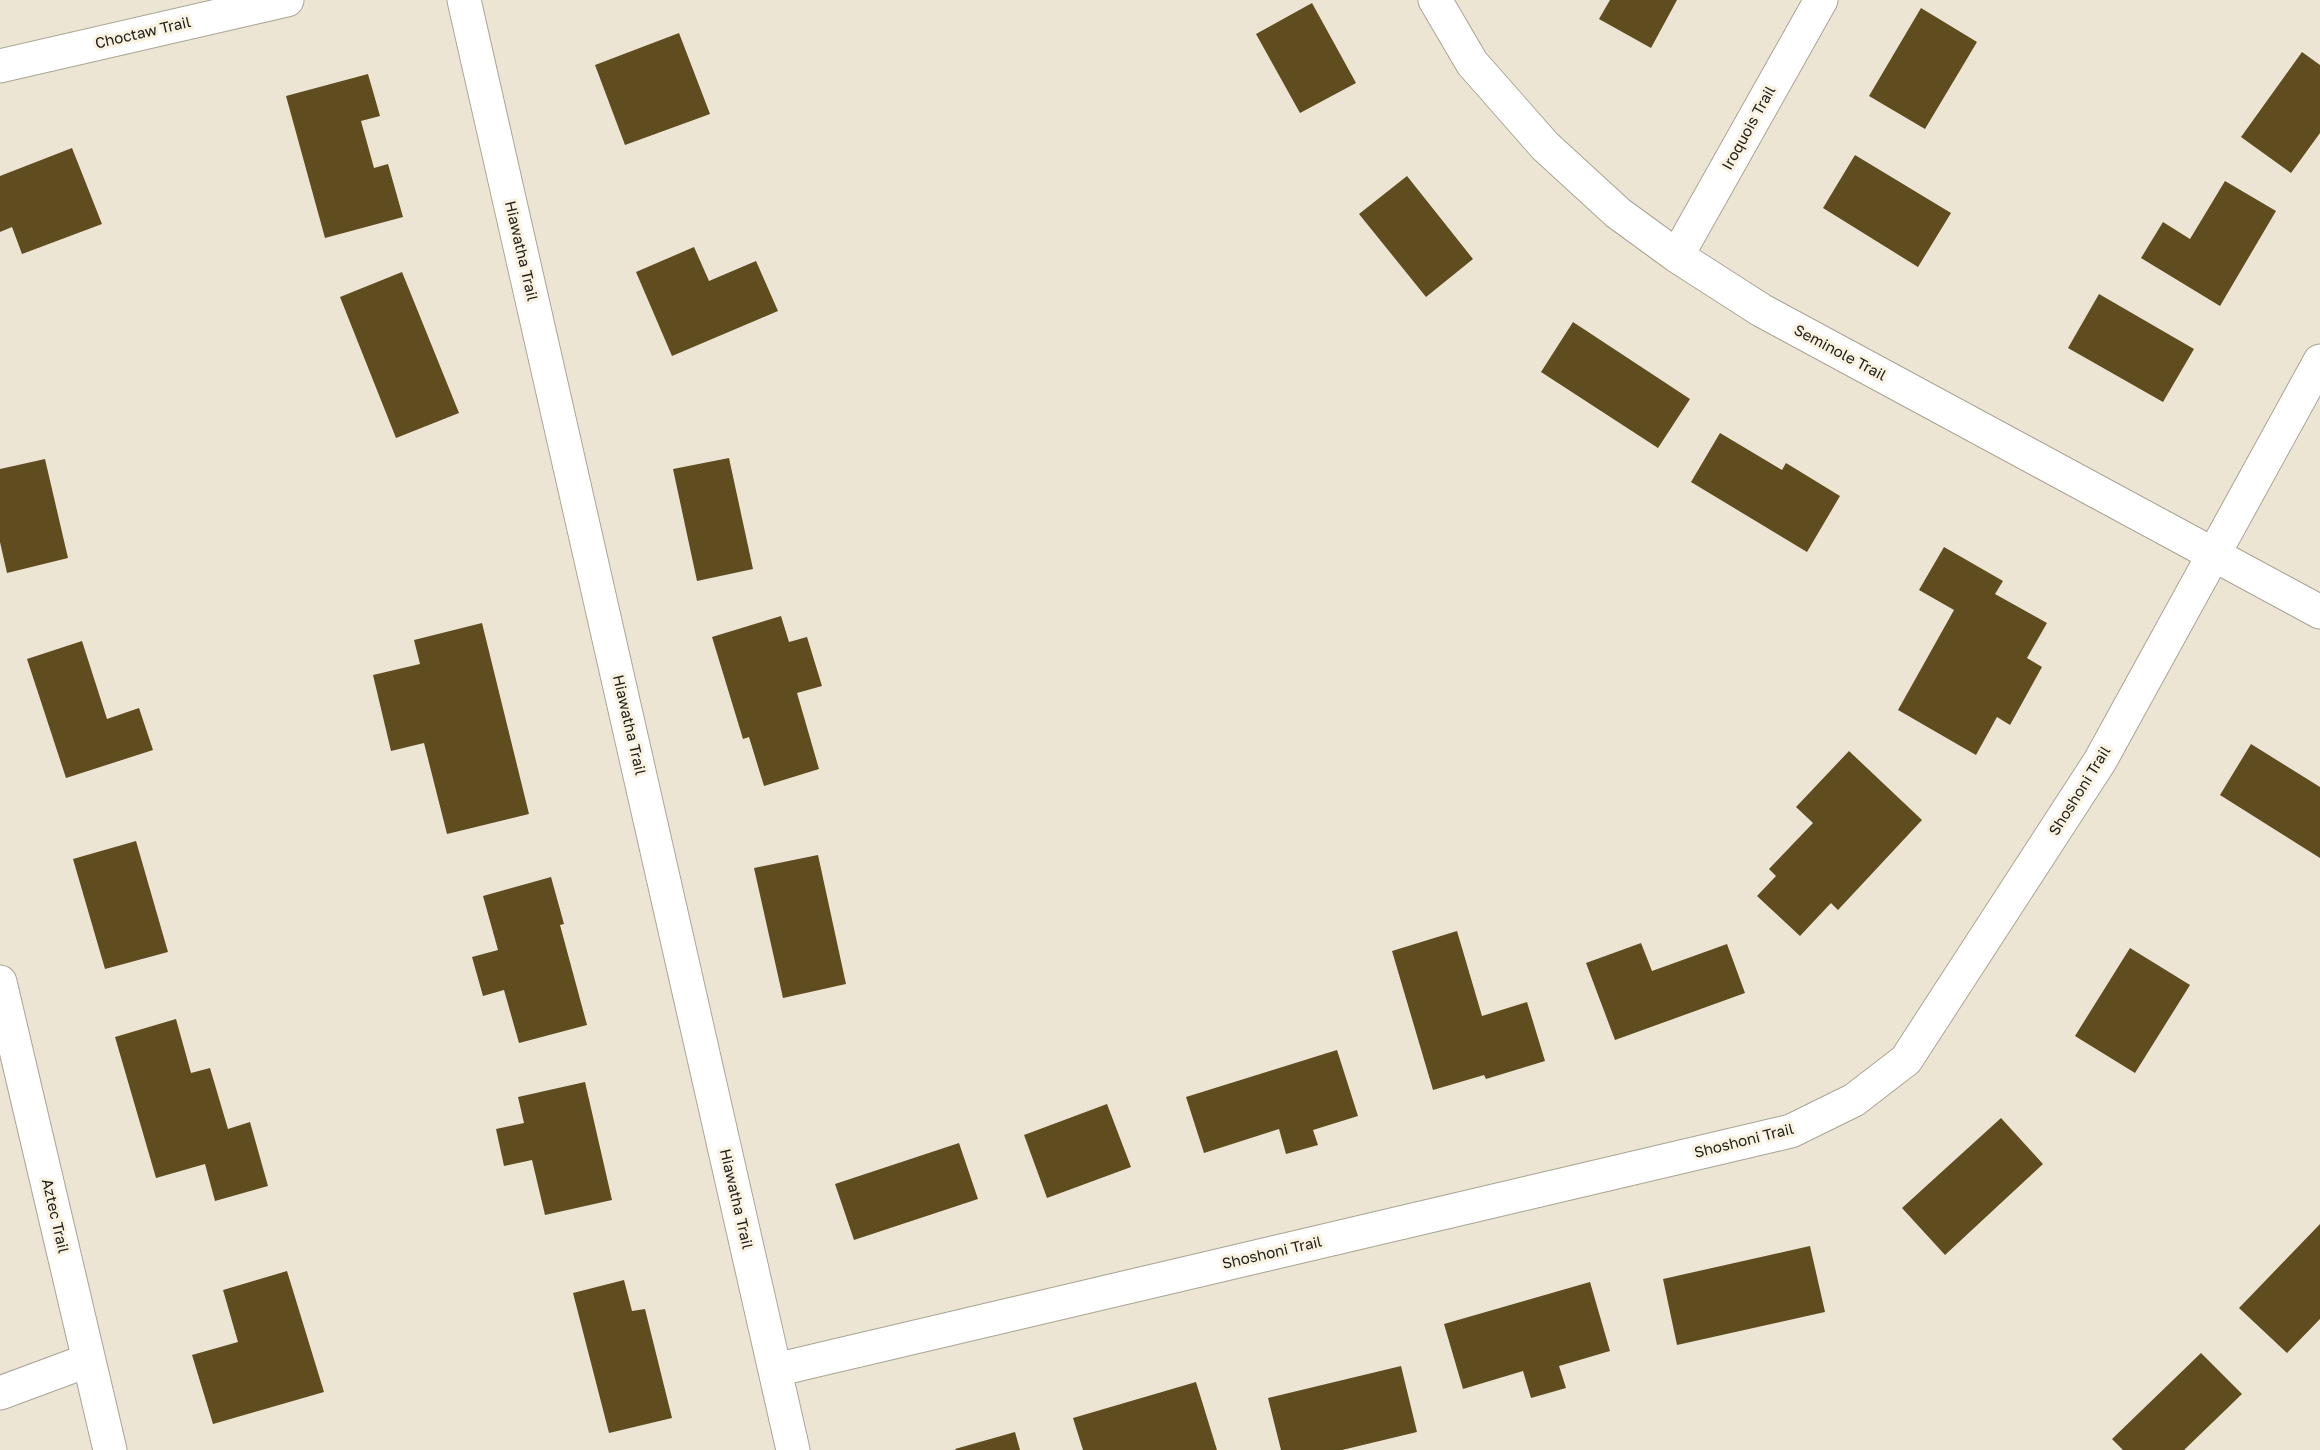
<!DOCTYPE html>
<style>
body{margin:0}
canvas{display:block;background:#ece5d3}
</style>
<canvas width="2320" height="1450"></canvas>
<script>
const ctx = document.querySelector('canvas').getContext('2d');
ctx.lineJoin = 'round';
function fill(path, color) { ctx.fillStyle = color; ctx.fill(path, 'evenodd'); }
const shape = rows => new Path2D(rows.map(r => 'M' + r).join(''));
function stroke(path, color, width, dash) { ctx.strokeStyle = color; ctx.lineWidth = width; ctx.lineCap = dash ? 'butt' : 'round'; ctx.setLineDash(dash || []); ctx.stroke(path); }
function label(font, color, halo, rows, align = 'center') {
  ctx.font = font + ' "Golos Text",sans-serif'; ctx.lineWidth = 6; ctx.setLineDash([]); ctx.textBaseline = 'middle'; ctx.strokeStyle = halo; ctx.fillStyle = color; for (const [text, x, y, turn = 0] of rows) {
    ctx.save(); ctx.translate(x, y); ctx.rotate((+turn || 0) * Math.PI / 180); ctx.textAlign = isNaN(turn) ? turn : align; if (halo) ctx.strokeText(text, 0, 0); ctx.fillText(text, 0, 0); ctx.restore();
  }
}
fill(shape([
 [1610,0,1677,0,1651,48,1599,19],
 [1312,3,1356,83,1300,113,1256,34],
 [1921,8,1977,42,1925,129,1869,96],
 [679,33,710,114,625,145,595,65],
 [2302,52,2320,65,2320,133,2291,173,2241,137],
 [368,74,380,116,361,121,374,168,388,164,403,217,325,238,286,96],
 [72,148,102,224,22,254,12,227,0,232,0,176],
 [1855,155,1951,213,1918,267,1823,208],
 [1407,176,1473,259,1426,297,1359,214],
 [2225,181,2276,211,2220,306,2141,258,2163,222,2190,239],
 [694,247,709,281,756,261,778,311,672,356,636,272],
 [402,272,459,413,396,438,340,297],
 [2099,294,2194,349,2163,402,2068,348],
 [1573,322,1690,399,1658,448,1541,372],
 [1720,433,1782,470,1786,463,1840,496,1807,552,1691,482],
 [729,458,753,569,697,581,673,469],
 [45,459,68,558,7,573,0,542,0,469],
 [1944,547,2003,581,1995,594,2047,623,2027,658,2042,667,2010,725,1997,717,1976,755,1898,710,1954,610,1919,590],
 [781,616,789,642,807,637,822,686,797,693,819,769,764,786,749,737,743,739,712,637],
 [482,623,529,814,447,834,424,743,391,751,373,675,420,664,414,640],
 [82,641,107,719,139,708,153,750,66,778,27,659],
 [2251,744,2320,787,2320,858,2220,795],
 [1849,751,1922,820,1838,910,1831,903,1800,936,1757,896,1776,876,1769,869,1813,823,1796,807],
 [136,841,168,952,105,969,73,859],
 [818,855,846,984,783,998,754,868],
 [551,877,564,924,560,925,587,1025,519,1043,504,990,483,996,472,957,498,950,483,896],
 [1457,931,1482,1016,1527,1002,1545,1061,1486,1079,1484,1075,1433,1090,1392,951],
 [1641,943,1652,971,1727,944,1745,993,1615,1040,1586,963],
 [2130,948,2190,985,2135,1073,2075,1036],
 [176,1019,191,1073,210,1068,228,1129,250,1122,268,1186,215,1201,205,1164,156,1178,115,1037],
 [1337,1050,1358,1116,1313,1130,1318,1145,1286,1154,1279,1129,1204,1153,1186,1097],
 [585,1082,612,1200,545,1215,532,1160,504,1166,496,1129,524,1123,518,1097],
 [1107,1104,1131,1167,1047,1198,1024,1135],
 [2001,1118,2043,1164,1945,1255,1902,1208],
 [959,1143,978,1199,854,1240,835,1184],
 [2320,1224,2320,1319,2287,1353,2239,1308],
 [1810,1246,1825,1312,1677,1345,1663,1279],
 [287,1271,324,1392,213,1424,192,1355,238,1342,223,1290],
 [624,1280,632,1311,645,1309,672,1418,609,1433,573,1293],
 [1590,1282,1610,1351,1559,1366,1566,1388,1531,1398,1523,1371,1463,1389,1444,1324],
 [2201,1353,2242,1394,2184,1450,2123,1450,2112,1439],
 [1401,1366,1417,1432,1342,1450,1281,1450,1268,1398],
 [1196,1382,1217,1450,1083,1450,1073,1418],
 [1015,1432,1020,1450,956,1450,955,1449]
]), '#5f4d1f');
const minor = shape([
 [464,0,793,1450],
 [1435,0,1472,63,1545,146,1618,213,1677,256,1761,310,2320,612],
 [0,66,287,0],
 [1677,256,1821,0],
 [0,982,110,1450],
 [775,1370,1791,1131,1854,1100,1906,1060,2100,761,2320,361],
 [0,1393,89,1360]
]);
stroke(minor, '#aba494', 35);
stroke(minor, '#fff', 33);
label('15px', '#22201a', '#f9f2e1', [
 ["Choctaw Trail",143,33,-13],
 ["Iroquois Trail",1749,128,-61],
 ["Hiawatha Trail",521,251,77],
 ["Seminole Trail",1840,353,28],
 ["Hiawatha Trail",629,725,77],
 ["Shoshoni Trail",2080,791,-58],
 ["Shoshoni Trail",1744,1141,-14],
 ["Hiawatha Trail",736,1199,77],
 ["Aztec Trail",55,1216,77],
 ["Shoshoni Trail",1272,1253,-13]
]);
</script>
